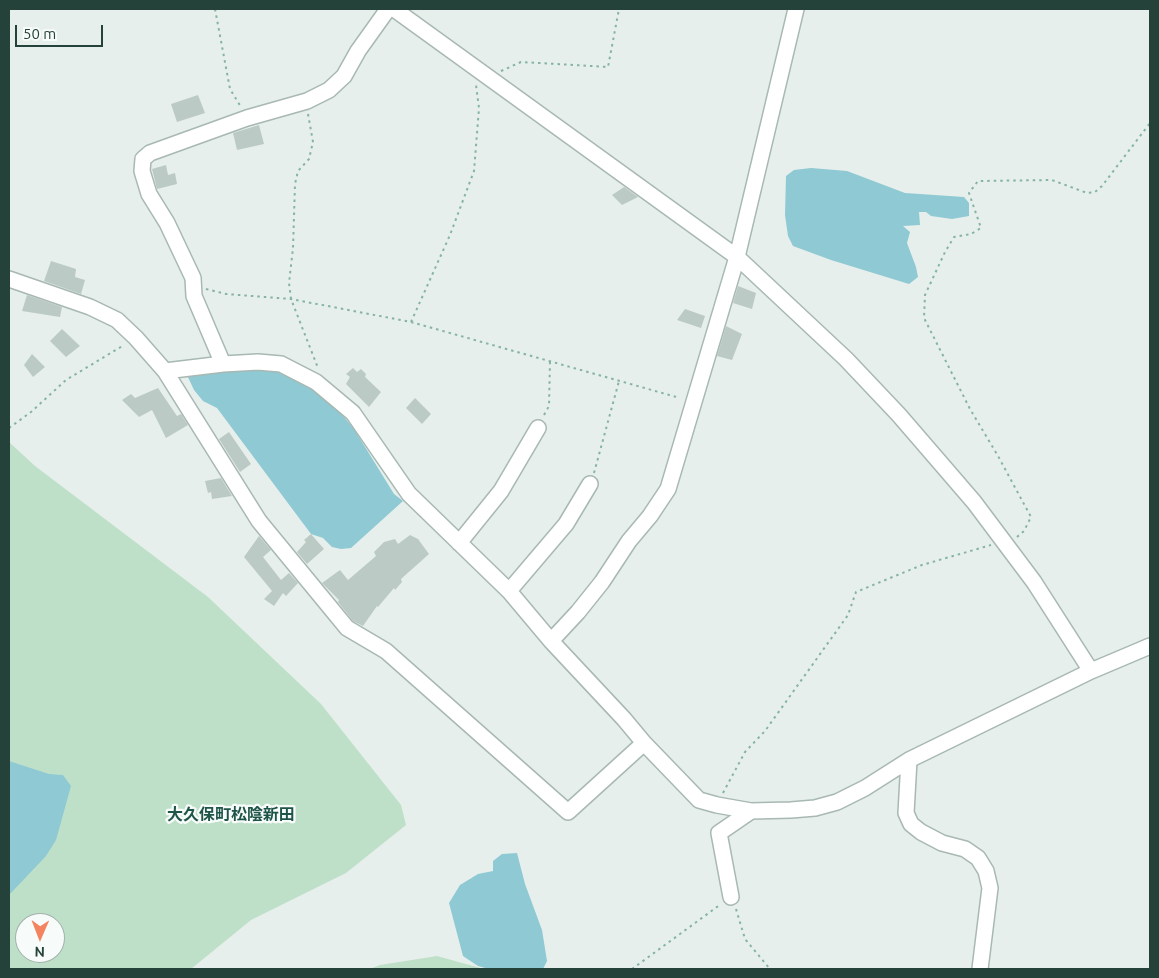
<!DOCTYPE html>
<meta charset="utf-8">
<style>
body{margin:0}
#map{position:relative;width:1159px;height:978px;overflow:hidden;background:#e6efeb;font-family:Ubuntu,sans-serif}
canvas{display:block}
.frame{position:absolute;inset:0;border:10px solid #24423a;pointer-events:none}
.north{position:absolute;left:15px;top:913px;width:50px;height:50px;box-sizing:border-box;background:#f7fbf9;border:1px solid #a3b1ad;border-radius:50%;rotate:181deg;font-size:14px;font-weight:700;line-height:20px;text-align:center;color:#24423a}
.north::after{content:'';display:block;margin:auto;width:18px;height:22px;background:#f4845f;clip-path:polygon(50% 0,100% 100%,50% 72%,0 100%)}
.scale{position:absolute;left:15px;top:25px;width:88px;height:22px;box-sizing:border-box;border:2px solid #24423a;border-top:0;padding-left:6px;font-size:15px;line-height:18px;white-space:nowrap;color:#24423a;-webkit-text-stroke:4px #f7fbf9;paint-order:stroke}
</style>
<div id="map">
<canvas width="1159" height="978"></canvas>
<div class="frame"></div>
<div class="north">N</div>
<div class="scale">50 m</div>
</div>
<script>
const ctx = document.querySelector('canvas').getContext('2d');
ctx.lineJoin = 'round';
function fill(path, color) { ctx.fillStyle = color; ctx.fill(path, 'evenodd'); }
const shape = rows => new Path2D(rows.map(r => 'M' + r).join(''));
function stroke(path, color, width, dash) { ctx.strokeStyle = color; ctx.lineWidth = width; ctx.lineCap = dash ? 'butt' : 'round'; ctx.setLineDash(dash || []); ctx.stroke(path); }
function label(font, color, halo, rows, align = 'center') {
  ctx.font = font + ' Ubuntu,"Noto Sans JP",sans-serif'; ctx.lineWidth = 4.5; ctx.setLineDash([]); ctx.textBaseline = 'middle'; ctx.strokeStyle = halo; ctx.fillStyle = color; for (const [text, x, y, turn = 0] of rows) {
    ctx.save(); ctx.translate(x, y); ctx.rotate((+turn || 0) * Math.PI / 180); ctx.textAlign = isNaN(turn) ? turn : align; if (halo) ctx.strokeText(text, 0, 0); ctx.fillText(text, 0, 0); ctx.restore();
  }
}
fill(shape([
 [9,442,35,466,208,597,321,704,401,805,406,825,346,873,251,920,191,969,9,969],
 [25,923,55,923,55,953,25,953],
 [437,956,484,969,370,969,380,965]
]), '#bfe0c8');
fill(shape([
 [811,168,847,171,905,193,964,197,969,203,969,216,952,219,931,216,926,212,919,212,920,225,903,226,910,232,907,243,916,267,918,277,909,284,831,260,793,246,788,236,785,215,786,176,794,170],
 [268,369,285,374,310,388,334,405,354,429,394,494,403,501,351,548,341,549,332,547,323,538,311,534,217,408,203,401,194,390,187,375,222,370],
 [9,761,49,774,63,775,71,786,56,840,46,856,9,895],
 [517,853,525,884,542,930,547,961,543,969,489,969,478,966,463,956,449,903,460,885,478,874,493,871,493,861,502,854]
]), '#8ec9d4');
fill(shape([
 [198,95,205,113,177,122,171,104],
 [259,125,264,144,237,150,233,133],
 [166,165,168,175,175,173,177,184,157,189,152,169],
 [624,187,638,197,622,205,612,195],
 [51,261,76,269,75,277,85,280,81,294,44,281],
 [738,286,756,293,752,309,733,303],
 [27,295,62,307,60,317,22,311],
 [685,309,705,316,701,328,677,320],
 [726,326,742,334,732,360,717,356],
 [62,329,80,346,66,357,50,341],
 [32,354,45,367,33,377,24,365],
 [353,368,357,372,361,369,366,374,365,377,381,392,369,407,346,384,350,377,346,374],
 [158,388,177,416,181,414,188,425,166,438,152,410,139,417,122,400,131,394,135,398],
 [415,398,431,414,422,424,406,408],
 [229,432,251,464,240,472,219,439],
 [221,478,232,496,212,499,211,492,208,493,205,481],
 [311,534,324,549,307,564,297,552,306,542,304,540],
 [410,535,418,539,429,554,401,579,402,582,395,590,394,588,378,607,377,606,363,626,353,621,338,602,339,600,322,583,340,570,348,580,376,556,374,552,384,542,395,539,398,544],
 [259,536,271,550,263,557,281,580,289,573,298,583,286,596,283,593,274,606,264,599,272,591,244,557]
]), '#bbcac4');
const minor = shape([
 [394,9,737,257,846,359,899,415,974,502,1034,582,1091,671],
 [9,279,90,307,117,320,136,338,165,371,223,364,258,362,281,364,316,382,353,413,409,494,509,591,551,641,624,719,644,743,699,800,717,805,751,811,791,810,815,808,837,802,865,788,909,760,1091,671,1150,646],
 [223,364,194,296,193,278,167,223,149,194,142,171,143,159,150,153,247,118,307,101,329,90,344,76,358,51,388,9],
 [165,371,259,521,347,628,386,651,568,812,644,743],
 [459,543,501,491,538,428],
 [509,591,566,524,590,484],
 [551,641,578,612,602,582,629,541,650,516,668,489,737,257,796,9],
 [909,760,906,813,911,824,921,832,942,843,965,849,978,858,986,871,990,888,980,969],
 [731,897,719,833,751,811]
]);
stroke(minor, '#a8b8b2', 18);
stroke(shape([
 [215,9,230,89,241,107],
 [501,71,521,62,608,67,619,9],
 [308,114,313,142,309,159,298,171,295,184,293,248,289,283,291,299,318,368],
 [206,289,226,294,291,299,411,322,680,398],
 [411,322,450,235,474,171,479,108,476,85],
 [544,415,549,406,550,361],
 [9,428,31,412,66,380,124,345],
 [594,473,619,381],
 [1017,537,1024,531,1031,517,998,456,970,409,924,318,925,295,945,252,954,237,971,234,981,228,969,193,978,181,1052,180,1087,193,1095,192,1102,186,1150,123],
 [723,793,745,752,765,731,848,615,856,592,922,565,991,545],
 [736,909,745,939,770,969],
 [632,969,721,904]
]), '#86b3a5', 2, [2.5, 4]);
stroke(minor, '#fff', 15);
label('bold 16px', '#1f5548', '#f7fbf9', [
 ["大久保町松陰新田",231,815]
]);
</script>
